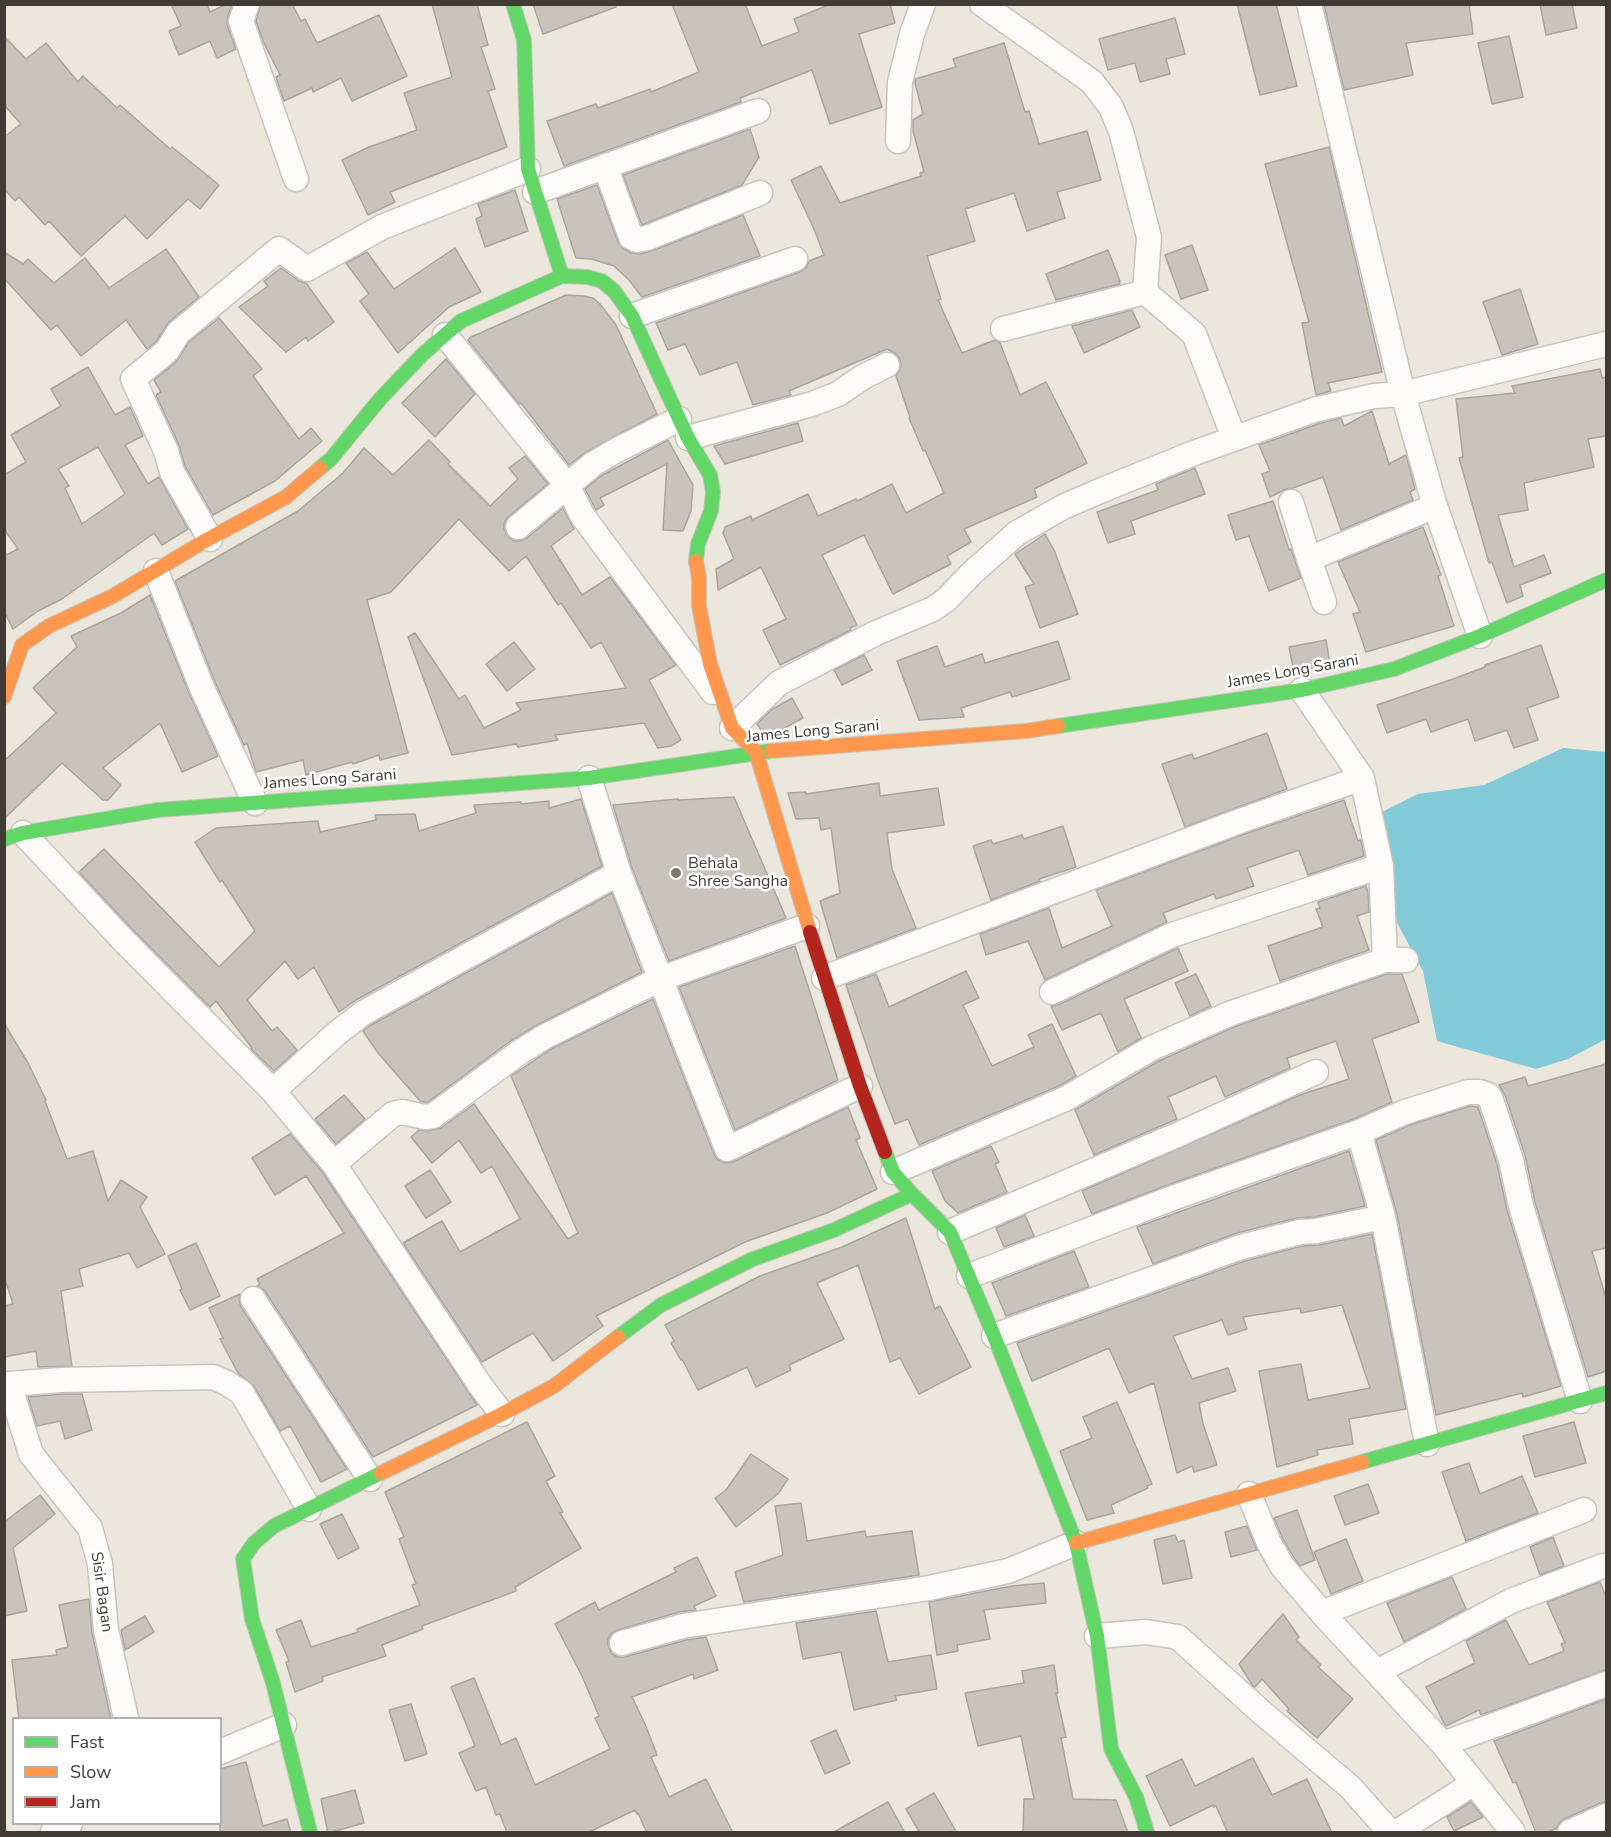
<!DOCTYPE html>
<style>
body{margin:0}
#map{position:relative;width:1611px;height:1837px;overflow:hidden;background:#ece7dc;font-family:"Nunito Sans",sans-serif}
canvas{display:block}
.frame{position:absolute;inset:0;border:6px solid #403c35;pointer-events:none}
.legend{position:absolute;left:12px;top:1717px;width:210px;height:108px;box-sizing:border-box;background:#fff;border:2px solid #b3b1ae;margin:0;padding:8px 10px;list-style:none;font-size:18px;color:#403c35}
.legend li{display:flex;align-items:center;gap:12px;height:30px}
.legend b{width:30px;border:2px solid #b3b1ae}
</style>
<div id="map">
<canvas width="1611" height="1837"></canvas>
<div class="frame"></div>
<ul class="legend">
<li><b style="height:8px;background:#63d668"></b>Fast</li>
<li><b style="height:8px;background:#ff974d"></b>Slow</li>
<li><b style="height:8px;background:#b3261e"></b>Jam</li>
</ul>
</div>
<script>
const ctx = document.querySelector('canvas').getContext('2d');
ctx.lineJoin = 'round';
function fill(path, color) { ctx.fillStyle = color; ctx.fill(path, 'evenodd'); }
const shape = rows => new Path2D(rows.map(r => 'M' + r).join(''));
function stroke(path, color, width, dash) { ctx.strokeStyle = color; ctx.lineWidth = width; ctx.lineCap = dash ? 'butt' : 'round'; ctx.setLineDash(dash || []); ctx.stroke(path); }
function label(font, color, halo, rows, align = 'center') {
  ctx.font = font + ' "Nunito Sans",sans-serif'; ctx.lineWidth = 5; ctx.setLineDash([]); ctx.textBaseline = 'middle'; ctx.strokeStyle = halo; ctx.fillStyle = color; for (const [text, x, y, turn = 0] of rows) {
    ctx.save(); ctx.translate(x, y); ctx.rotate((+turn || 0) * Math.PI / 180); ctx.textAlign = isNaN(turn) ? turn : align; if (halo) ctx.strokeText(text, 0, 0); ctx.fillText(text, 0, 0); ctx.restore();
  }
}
fill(shape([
 [1563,748,1606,752,1606,1039,1568,1059,1536,1069,1437,1041,1423,971,1395,919,1394,873,1372,817,1418,794,1484,785]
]), '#83cad8');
const building = shape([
 [171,4,207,4,210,12,227,4,232,4,228,16,227,25,236,49,217,58,210,41,179,55,169,31,181,26,171,4],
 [261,4,292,4,301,21,305,19,317,43,379,15,407,76,352,101,341,78,313,92,312,88,284,101,276,77,280,75,263,41,256,21,261,4],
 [432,4,477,4,488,45,481,47,495,89,488,91,507,147,390,192,395,202,368,215,342,160,369,147,417,130,404,93,452,77,432,4],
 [533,4,616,4,616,7,543,34,533,4],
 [672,4,745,4,762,46,799,32,794,19,831,4,890,4,895,23,859,34,882,107,830,124,812,70,740,98,741,102,564,166,547,121,596,104,598,108,650,89,651,92,699,72,672,4],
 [1237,4,1276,4,1297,86,1260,95,1237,4],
 [1324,4,1469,4,1473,34,1406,43,1413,75,1344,90,1324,4],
 [1540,4,1572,4,1577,28,1546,35,1540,4],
 [1175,18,1185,54,1166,59,1170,74,1140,82,1135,63,1108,70,1099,39,1175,18],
 [4,36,26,59,46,43,78,82,83,76,117,108,120,105,170,149,172,147,219,185,200,209,188,199,147,239,125,216,81,256,49,221,45,225,19,197,15,201,4,189,4,137,21,124,4,105,4,36],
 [1509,36,1523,97,1492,104,1478,43,1509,36],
 [1004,43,1025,112,1029,111,1039,144,1087,131,1101,180,1057,192,1065,218,1027,231,1014,193,965,209,975,241,927,256,941,299,938,300,962,353,995,340,1000,343,1020,395,1046,382,1087,463,1034,489,1037,497,964,529,971,542,947,556,951,564,893,594,864,535,822,555,857,625,850,628,851,630,821,645,780,665,763,630,786,619,761,567,718,590,716,569,734,559,723,533,725,527,751,516,752,520,808,494,818,516,856,499,857,501,892,484,906,513,944,493,925,450,923,451,909,418,910,417,896,376,901,366,900,359,895,353,887,349,789,391,791,395,753,405,737,362,700,375,685,344,668,350,656,323,800,272,806,268,809,261,824,255,814,229,791,180,821,166,840,203,921,176,920,173,924,172,913,131,913,120,923,114,915,83,915,79,956,67,953,59,1004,43],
 [750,129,759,157,742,185,642,225,623,175,750,129],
 [1329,147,1382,372,1328,383,1331,391,1316,395,1302,323,1309,322,1265,164,1329,147],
 [597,185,618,242,624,249,631,253,640,254,652,251,743,215,760,256,642,297,629,280,614,266,592,259,576,258,557,199,597,185],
 [515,190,528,231,485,247,476,219,482,216,478,204,515,190],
 [1192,245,1208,290,1181,299,1165,255,1192,245],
 [455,248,481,292,449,307,398,353,360,301,369,294,346,263,367,252,394,289,455,248],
 [166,249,199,297,169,322,156,342,147,349,126,320,81,356,57,325,51,330,4,278,4,252,23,264,28,259,54,283,85,258,109,288,166,249],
 [1108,250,1120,281,1119,281,1120,284,1056,300,1046,274,1108,250],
 [281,268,299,281,306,283,334,322,308,341,306,337,286,352,239,307,268,286,264,281,281,268],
 [1520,289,1538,344,1502,355,1483,302,1520,289],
 [566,295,584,296,593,298,600,304,616,325,657,414,586,452,569,465,521,403,519,404,468,340,471,337,566,295],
 [1132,310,1140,327,1084,353,1072,326,1132,310],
 [219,318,262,369,253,376,299,439,311,428,322,441,275,481,213,515,185,466,179,445,156,395,161,392,154,380,176,362,189,342,219,318],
 [446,359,475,394,435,437,402,403,446,359],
 [88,367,115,415,130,407,143,436,125,445,148,484,159,477,188,529,162,545,154,533,62,599,38,611,13,629,4,611,4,556,18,549,4,529,4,475,26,462,11,435,61,406,51,389,88,367],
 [98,447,125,494,82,524,65,488,69,486,58,469,98,447],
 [1600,369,1602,378,1606,377,1606,436,1588,439,1594,467,1524,483,1528,510,1498,515,1514,567,1544,555,1551,573,1520,585,1523,596,1507,603,1492,562,1489,563,1459,458,1463,457,1456,399,1515,393,1512,386,1600,369],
 [1372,411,1389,464,1406,455,1415,489,1410,492,1413,500,1341,530,1323,477,1293,488,1286,489,1270,497,1262,474,1270,471,1259,445,1318,424,1341,418,1344,426,1372,411],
 [798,423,803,441,725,464,714,446,798,423],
 [429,440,450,462,448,464,490,506,518,479,509,468,525,456,548,484,508,517,504,523,504,529,507,536,514,541,520,541,527,538,563,508,574,529,551,546,582,595,610,577,676,665,649,680,681,740,671,746,658,748,644,723,555,735,558,740,518,747,516,744,452,755,408,637,415,633,459,699,465,695,484,728,521,710,516,703,626,688,601,642,591,648,561,603,558,605,526,556,509,571,459,519,391,592,367,600,408,753,380,760,379,755,353,764,352,762,306,775,303,760,256,772,247,743,244,745,215,682,175,581,298,511,343,473,364,448,393,475,429,440],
 [668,440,693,485,691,511,683,531,663,530,667,464,600,498,604,505,596,510,585,489,601,476,668,440],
 [1195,468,1205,494,1131,521,1135,534,1108,543,1097,512,1158,490,1156,484,1195,468],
 [1273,501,1289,550,1291,549,1301,578,1269,591,1249,536,1236,540,1228,515,1273,501],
 [1423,527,1441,575,1438,576,1454,626,1366,652,1353,614,1360,612,1338,562,1423,527],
 [1045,534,1054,550,1078,614,1040,628,1025,587,1034,584,1015,554,1045,534],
 [150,595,189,693,218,756,182,772,160,723,103,768,121,785,108,800,103,800,62,763,4,819,4,761,56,713,33,688,77,647,71,636,121,613,150,595],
 [1326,640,1330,664,1294,672,1289,647,1326,640],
 [1058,641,1070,679,1012,697,1010,692,961,708,964,717,919,720,897,661,937,646,945,667,982,654,985,663,1058,641],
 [514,642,535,669,507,691,486,664,514,642],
 [1541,645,1559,697,1527,708,1538,740,1514,748,1507,730,1475,741,1468,719,1431,732,1426,719,1387,733,1377,705,1453,679,1485,667,1485,665,1541,645],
 [864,655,872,670,842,685,834,670,864,655],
 [792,698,803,718,779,731,763,733,757,724,771,710,792,698],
 [1267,733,1287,789,1185,827,1162,764,1192,754,1194,759,1267,733],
 [879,783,880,796,938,788,944,825,887,833,892,869,916,928,837,958,820,901,840,893,831,828,821,830,819,818,796,819,788,793,806,792,806,794,879,783],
 [734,797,786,918,669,961,632,868,613,805,678,799,679,800,734,797],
 [581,799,602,866,356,1000,339,1012,314,967,298,979,285,961,247,1000,272,1031,277,1027,297,1050,274,1071,251,1049,252,1048,216,1001,210,1007,133,930,79,872,104,849,219,967,255,931,222,880,220,882,195,842,216,828,318,821,320,832,376,820,375,815,415,814,419,831,476,813,474,805,521,802,521,804,549,801,549,808,581,799],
 [1344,800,1358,841,1361,840,1364,856,1308,875,1299,850,1247,868,1254,886,1216,899,1214,894,1163,913,1167,922,1045,980,1028,941,986,955,980,934,1049,908,1062,948,1112,926,1096,890,1242,835,1344,800],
 [1063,826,1076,867,1039,879,1040,881,991,900,973,846,991,840,993,844,1022,835,1024,839,1063,826],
 [1366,886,1368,892,1369,912,1357,916,1369,950,1280,981,1268,946,1323,927,1316,909,1320,908,1318,902,1366,886],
 [612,893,642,972,537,1025,512,1040,428,1102,421,1102,378,1053,363,1031,371,1025,612,893],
 [795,946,838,1080,735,1130,679,987,795,946],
 [1178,948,1188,971,1124,999,1141,1038,1118,1052,1101,1013,1062,1030,1051,1006,1058,1005,1178,948],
 [966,971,979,998,963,1005,992,1066,1034,1047,1028,1035,1052,1024,1076,1076,1059,1086,919,1145,908,1119,895,1124,878,1080,846,985,876,974,889,1007,966,971],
 [1196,974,1211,1006,1190,1016,1175,983,1196,974],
 [1387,974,1402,974,1419,1022,1372,1039,1392,1102,1354,1119,1165,1186,1092,1214,1082,1191,1300,1095,1349,1079,1336,1041,1287,1058,1290,1068,1225,1097,1216,1076,1168,1097,1177,1119,1094,1155,1075,1110,1159,1061,1234,1027,1387,974],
 [653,999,714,1154,718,1160,725,1163,733,1162,848,1107,860,1138,856,1140,877,1189,827,1213,745,1242,596,1316,603,1326,553,1361,533,1333,482,1362,403,1243,442,1221,460,1252,520,1219,492,1166,481,1173,459,1140,432,1163,411,1137,419,1130,427,1131,441,1128,474,1104,568,1239,578,1233,511,1076,551,1049,653,999],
 [4,1023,28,1063,46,1100,45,1101,67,1159,93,1151,108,1201,121,1180,147,1197,140,1207,165,1254,137,1268,129,1253,79,1269,83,1286,61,1291,72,1366,38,1367,36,1351,4,1357,4,1306,13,1304,4,1276,4,1023],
 [1606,1064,1606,1248,1592,1251,1606,1298,1606,1371,1588,1377,1535,1202,1525,1155,1505,1095,1499,1085,1525,1077,1528,1086,1606,1064],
 [344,1095,365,1119,336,1144,315,1119,344,1095],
 [1470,1106,1478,1107,1497,1164,1507,1210,1561,1386,1523,1397,1522,1393,1436,1415,1397,1214,1376,1140,1410,1125,1470,1106],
 [290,1134,323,1173,477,1405,373,1457,265,1291,257,1286,260,1284,257,1279,344,1233,306,1176,275,1195,252,1158,290,1134],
 [991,1146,999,1162,995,1164,1007,1192,958,1213,945,1201,932,1171,991,1146],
 [1349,1151,1365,1206,1314,1217,1297,1218,1237,1233,1153,1264,1137,1227,1349,1151],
 [430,1170,451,1202,426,1218,405,1186,430,1170],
 [1025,1215,1034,1236,1004,1247,996,1228,1025,1215],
 [906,1218,935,1309,940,1306,971,1367,919,1394,900,1358,890,1362,858,1265,817,1283,844,1339,789,1365,791,1370,756,1387,747,1367,698,1390,682,1359,681,1360,671,1343,674,1341,665,1325,760,1276,842,1247,906,1218],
 [1372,1234,1406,1409,1349,1419,1353,1444,1317,1450,1318,1455,1277,1467,1259,1371,1301,1364,1308,1400,1370,1388,1342,1305,1301,1313,1300,1308,1243,1317,1247,1329,1228,1335,1222,1320,1173,1336,1192,1379,1228,1368,1236,1391,1199,1403,1203,1424,1217,1465,1194,1472,1192,1466,1177,1473,1154,1383,1129,1393,1109,1348,1032,1381,1017,1343,1245,1261,1302,1246,1319,1245,1372,1234],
 [196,1243,220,1296,190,1310,180,1290,182,1289,168,1256,196,1243],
 [1074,1251,1089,1287,1006,1316,992,1283,1074,1251],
 [240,1294,239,1300,241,1307,347,1469,321,1482,290,1426,280,1431,254,1386,238,1373,220,1339,223,1338,209,1308,240,1294],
 [62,1394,82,1394,92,1430,65,1439,60,1421,37,1426,28,1397,62,1394],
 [1117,1402,1152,1484,1147,1486,1148,1488,1111,1505,1114,1513,1087,1520,1060,1451,1092,1438,1083,1417,1117,1402],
 [527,1422,555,1476,546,1481,563,1512,560,1513,581,1548,515,1587,516,1591,422,1626,423,1629,382,1645,386,1656,322,1677,323,1681,295,1692,286,1662,289,1661,276,1630,301,1620,311,1647,358,1632,357,1629,420,1605,412,1585,416,1584,399,1539,404,1537,385,1492,527,1422],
 [1574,1422,1586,1463,1535,1477,1523,1436,1574,1422],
 [751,1454,788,1479,778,1494,736,1527,715,1498,726,1490,751,1454],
 [1469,1463,1480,1494,1522,1476,1538,1513,1466,1541,1442,1472,1469,1463],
 [1368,1484,1379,1513,1345,1525,1334,1496,1368,1484],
 [40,1495,55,1514,13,1548,27,1611,4,1616,4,1522,40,1495],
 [801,1503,807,1541,865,1531,866,1537,912,1531,919,1575,744,1602,735,1572,783,1555,775,1506,801,1503],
 [1297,1510,1315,1560,1300,1566,1294,1558,1282,1537,1274,1518,1297,1510],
 [342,1514,359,1548,338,1559,320,1524,342,1514],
 [1247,1526,1257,1550,1231,1557,1225,1532,1247,1526],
 [1175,1535,1178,1542,1184,1540,1192,1578,1163,1584,1154,1540,1175,1535],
 [1553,1537,1564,1566,1540,1575,1530,1547,1553,1537],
 [1346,1539,1363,1581,1331,1594,1314,1552,1346,1539],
 [697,1557,716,1596,694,1606,696,1610,679,1612,618,1630,612,1633,608,1639,608,1646,612,1654,618,1657,625,1657,686,1640,706,1637,718,1670,694,1679,693,1674,632,1697,645,1724,657,1755,651,1757,669,1797,706,1779,733,1833,647,1833,638,1813,637,1814,635,1810,587,1833,507,1833,500,1814,496,1815,486,1787,476,1791,459,1753,475,1746,451,1687,474,1678,501,1745,516,1738,535,1785,610,1749,595,1718,599,1716,582,1676,555,1624,595,1602,599,1610,676,1572,674,1568,697,1557],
 [1452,1577,1466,1609,1404,1642,1387,1603,1452,1577],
 [1600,1582,1606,1597,1606,1670,1481,1715,1479,1710,1446,1726,1445,1725,1426,1687,1475,1663,1466,1641,1506,1620,1529,1665,1564,1651,1561,1644,1565,1643,1547,1602,1600,1582],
 [1044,1583,1046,1603,984,1610,990,1639,957,1645,958,1651,937,1655,929,1602,1012,1586,1044,1583],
 [89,1599,92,1633,111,1719,19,1719,12,1660,57,1655,56,1650,68,1647,59,1605,89,1599],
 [876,1611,888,1662,931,1655,937,1689,895,1696,897,1700,854,1710,841,1652,803,1659,796,1623,876,1611],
 [1283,1614,1299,1637,1296,1640,1321,1665,1318,1667,1353,1699,1317,1738,1287,1711,1289,1709,1262,1679,1255,1687,1253,1686,1239,1664,1283,1614],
 [145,1616,154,1632,125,1650,121,1630,145,1616],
 [1054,1665,1058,1693,1056,1693,1066,1737,1061,1738,1073,1799,1116,1800,1128,1833,1023,1833,1024,1799,1034,1799,1021,1736,978,1746,965,1693,1024,1683,1022,1671,1054,1665],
 [1606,1699,1606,1802,1600,1803,1564,1819,1559,1823,1557,1828,1546,1833,1536,1833,1516,1782,1513,1783,1494,1741,1606,1699],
 [411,1704,427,1754,405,1761,389,1710,411,1704],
 [836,1730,850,1763,825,1774,811,1741,836,1730],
 [1253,1758,1272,1795,1307,1779,1332,1833,1228,1833,1216,1806,1214,1807,1213,1805,1170,1826,1146,1776,1182,1759,1195,1786,1253,1758],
 [246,1762,263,1826,287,1819,291,1833,220,1833,220,1769,246,1762],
 [355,1790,364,1823,328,1833,321,1799,355,1790],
 [934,1793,957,1833,920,1833,906,1809,934,1793],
 [888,1802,905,1833,832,1833,888,1802],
 [1471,1802,1483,1817,1454,1831,1447,1817,1471,1802]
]);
fill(building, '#c8c3bb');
stroke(building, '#a9a59d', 1.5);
const street = shape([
 [247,4,241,21,296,179],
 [982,4,1092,82,1111,107,1121,131,1149,237,1145,292,1194,334,1234,438],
 [1309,4,1403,394,1435,506,1480,636],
 [898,141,900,82,912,34,923,4],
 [605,166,631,237,637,240,647,238,760,193],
 [535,192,758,111],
 [632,316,795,259],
 [1003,329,1145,292],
 [445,335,567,485,582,515,713,692],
 [688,438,812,404,838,394,863,377,887,365],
 [1291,502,1309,559,1435,506],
 [518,527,593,464,617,450,679,419],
 [210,539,172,472,166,451,133,379,167,351,178,333,279,249,307,269,382,227,528,169],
 [1309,559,1324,602],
 [156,571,202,688,255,803],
 [1302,690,1362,778,1381,866,1385,960],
 [732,728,779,683,876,633,933,609,946,600,972,573,1017,533,1063,507,1102,490,1194,453,1314,410,1374,396,1403,394,1606,344],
 [589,778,619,873,727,1149,860,1086],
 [23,833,123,940,273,1091,334,1164,480,1385,502,1414],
 [824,978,1237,822,1362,778],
 [1052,992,1172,935,1381,866],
 [273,1091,336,1034,363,1013,619,873],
 [1359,1132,1383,1217,1427,1444],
 [334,1164,393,1114,402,1112,425,1117,433,1116,520,1052,544,1037,660,979,807,926],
 [893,1172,1065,1099,1152,1048,1229,1014,1385,960,1406,960],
 [950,1232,1177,1135,1316,1072],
 [969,1276,1170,1199,1359,1132,1405,1112,1468,1092,1480,1092,1488,1095,1491,1100,1511,1160,1521,1206,1580,1401],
 [253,1299,370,1479],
 [994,1336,1241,1247,1300,1232,1316,1231,1383,1217],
 [9,1384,61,1380,213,1377,227,1383,242,1393,309,1509],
 [4,1385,9,1384,31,1454,90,1528,100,1564,106,1630,126,1718],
 [1249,1494,1269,1543,1282,1566,1322,1613,1443,1744,1513,1832],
 [1322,1613,1584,1510],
 [1097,1636,1146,1632,1178,1637,1260,1711,1350,1787,1390,1832],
 [622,1643,683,1626,929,1588,1008,1571,1076,1543],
 [1377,1672,1511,1601,1603,1566],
 [1443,1744,1606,1684],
 [220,1752,284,1725],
 [53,1832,70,1824],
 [1397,1832,1474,1783],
 [1570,1832,1606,1816]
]);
const fast = shape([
 [513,4,524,40,528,169,562,276],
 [320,468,331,459,380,399,423,354,461,321,562,276,587,277,602,281,614,291,632,316,688,438,710,475,713,492,711,511,698,544,696,561],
 [1058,726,1302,690,1394,669,1480,636,1606,580],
 [4,839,23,833,158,810,589,778,771,751],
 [885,1152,893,1172,912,1194,950,1232,994,1336,1076,1543,1097,1636,1111,1749,1136,1797,1147,1832],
 [618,1337,661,1305,753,1259,834,1230,912,1194],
 [1362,1462,1606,1393],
 [310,1832,273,1683,252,1619,243,1559,254,1543,274,1526,381,1473]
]);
const slow = shape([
 [696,561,699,578,699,606,710,664,732,728,756,752,810,932],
 [4,697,22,645,49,626,113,596,203,542,286,497,320,468],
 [771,751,1026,731,1058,726],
 [381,1473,502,1414,554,1386,618,1337],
 [1076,1543,1362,1462]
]);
const jam = shape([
 [810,932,860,1086,885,1152]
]);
stroke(street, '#c8c4bc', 27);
stroke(fast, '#c8c4bc', 16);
stroke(slow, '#c8c4bc', 16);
stroke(jam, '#c8c4bc', 16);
stroke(street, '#fcfbfa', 24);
stroke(fast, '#63d668', 14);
stroke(slow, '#ff974d', 14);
stroke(jam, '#b3261e', 14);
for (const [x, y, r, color] of [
 [676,873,6,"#7c786f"]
]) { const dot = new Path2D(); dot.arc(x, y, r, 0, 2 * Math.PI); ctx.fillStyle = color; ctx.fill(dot); stroke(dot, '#fff', 2); }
label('16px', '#403c35', '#fff', [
 ["James Long Sarani",1293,672,-10],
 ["James Long Sarani",813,732,-5],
 ["James Long Sarani",330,780,-4],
 ["Sisir Bagan",101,1592,82]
]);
label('16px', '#403c35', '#fff', [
 ["Behala",688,864],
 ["Shree Sangha",688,882]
], 'left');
</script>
